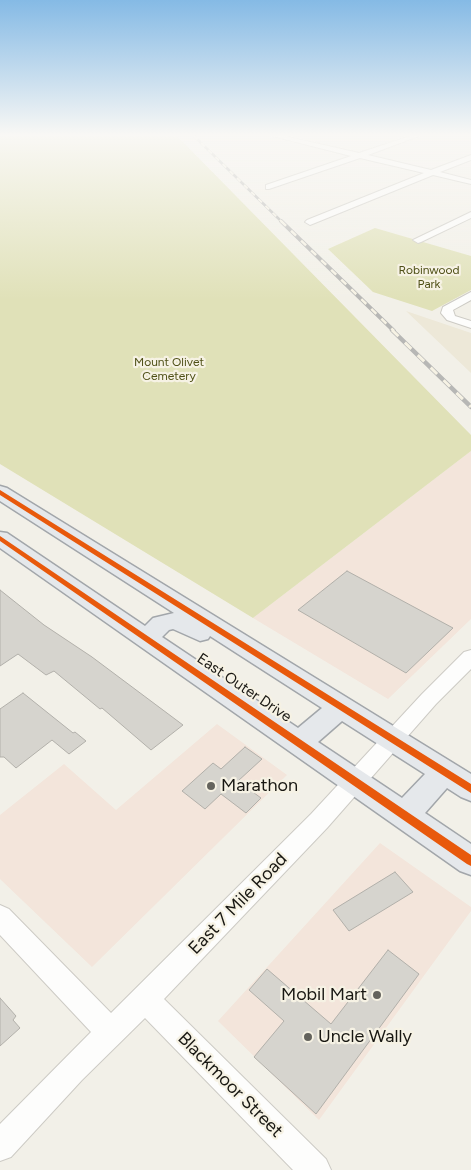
<!DOCTYPE html>
<style>
body{margin:0}
canvas{display:block;background:#f2f0e8}
</style>
<canvas width="471" height="1170"></canvas>
<script>
const ctx = document.querySelector('canvas').getContext('2d');
ctx.lineJoin = 'round';
function fill(path, color) { ctx.fillStyle = color; ctx.fill(path, 'evenodd'); }
const shape = rows => new Path2D(rows.map(r => 'M' + r).join(''));
function stroke(path, color, width, dash) { ctx.strokeStyle = color; ctx.lineWidth = width; ctx.lineCap = dash ? 'butt' : 'round'; ctx.setLineDash(dash || []); ctx.stroke(path); }
function label(font, color, halo, rows, align = 'center') {
  ctx.font = font + ' Figtree,sans-serif'; ctx.lineWidth = 4.5; ctx.setLineDash([]); ctx.textBaseline = 'middle'; ctx.strokeStyle = halo; ctx.fillStyle = color; for (const [text, x, y, turn = 0] of rows) {
    ctx.save(); ctx.translate(x, y); ctx.rotate((+turn || 0) * Math.PI / 180); ctx.textAlign = isNaN(turn) ? turn : align; if (halo) ctx.strokeText(text, 0, 0); ctx.fillText(text, 0, 0); ctx.restore();
  }
}
fill(shape([
 [471,451,471,619,388,699,253,618],
 [217,724,287,775,92,967,0,879,0,815,64,764,116,810],
 [380,843,471,907,471,911,319,1120,218,1021]
]), '#f3e5db');
fill(shape([
 [406,311,471,333,471,373]
]), '#ede8d8');
fill(shape([
 [0,136,177,136,471,435,471,451,253,618,0,464],
 [375,228,471,256,471,290,432,311,373,292,328,249]
]), '#e0e1b8');
const building = shape([
 [347,571,453,628,406,673,298,610,347,571],
 [0,590,44,625,92,657,183,725,151,750,102,708,100,709,54,671,46,675,18,654,0,666,0,590],
 [23,693,73,733,75,732,86,741,69,754,52,740,16,768,4,757,0,757,0,709,23,693],
 [245,747,262,759,238,781,261,798,246,813,221,794,205,809,182,791,213,763,221,769,245,747],
 [395,872,413,892,349,931,333,910,395,872],
 [388,950,419,974,316,1114,254,1057,284,1021,249,990,267,969,331,1024,388,950],
 [0,998,16,1016,13,1020,20,1028,0,1046,0,998]
]);
fill(building, '#d6d4ce');
stroke(building, '#b2b0aa', 1);
const minor = shape([
 [272,136,284,136,359,153,410,136,419,136,368,155,431,170,471,155,471,160,440,172,471,180,471,184,433,175,310,225,305,222,307,220,424,173,360,158,269,189,266,189,266,185,351,156,272,136],
 [471,212,471,218,421,242,418,243,413,240,471,212],
 [471,292,471,300,453,310,455,316,471,321,471,328,447,320,441,313,443,307,471,292],
 [471,650,471,669,436,704,327,828,164,999,326,1159,331,1170,293,1170,145,1018,82,1080,11,1157,0,1161,0,1124,91,1032,0,935,0,905,9,909,111,1013,311,814,422,694,464,652,471,650]
]);
const major = shape([
 [0,486,7,488,471,774,471,801,461,797,447,788,425,813,471,844,471,875,460,871,0,548,0,532,7,533,145,626,153,618,174,613,0,501,0,486],
 [173,629,200,641,208,639,210,636,322,708,298,728,162,637,169,630,173,629],
 [342,721,425,774,402,798,318,742,342,721]
]);
stroke(minor, '#cdcbc5', 2);
stroke(major, '#a2a6aa', 3);
fill(minor, '#fdfdfc');
fill(major, '#e5e8eb');
const railFar2 = shape([
 [194,136,282,222]
]);
const railFar1 = shape([
 [281,221,394,331]
]);
const rail = shape([
 [392,330,471,407]
]);
stroke(railFar2, '#b7b7b5', 2.5);
stroke(railFar1, '#b7b7b5', 4);
stroke(rail, '#b7b7b5', 4.5);
stroke(railFar2, '#f6f2e4', 2, [5]);
stroke(railFar1, '#f6f2e4', 2.5, [7]);
stroke(rail, '#f6f2e4', 3, [9]);
fill(shape([
 [0,490,471,784,471,793,0,495,0,490],
 [0,536,471,855,471,866,467,864,0,541,0,536]
]), '#e8590c');
const sky = ctx.createLinearGradient(0, 0, 0, 300);
sky.addColorStop(0, '#85bae5');
sky.addColorStop(0.45, '#f9f8f5');
sky.addColorStop(1, '#f9f8f500');
ctx.fillStyle = sky;
ctx.fillRect(0, 0, 471, 300);
for (const [x, y, r, color] of [
 [211,786,5,"#64635d"],
 [377,995,5,"#64635d"],
 [308,1037,5,"#64635d"]
]) { const dot = new Path2D(); dot.arc(x, y, r, 0, 2 * Math.PI); ctx.fillStyle = color; ctx.fill(dot); stroke(dot, '#f6f2e4', 2); }
label('12px', '#4f5017', '#f6f2e4', [
 ["Robinwood",429,270],
 ["Park",429,284],
 ["Mount Olivet",169,362],
 ["Cemetery",169,376]
]);
label('15px', '#181712', '#f6f2e4', [
 ["East Outer Drive",244,688,34]
]);
label('18px', '#181712', '#f6f2e4', [
 ["Marathon",221,786],
 ["Mobil Mart",367,995,"right"],
 ["Uncle Wally",318,1037]
], 'left');
label('18px', '#181712', '#f6f2e4', [
 ["East 7 Mile Road",238,904,-46],
 ["Blackmoor Street",230,1085,45]
]);
</script>
